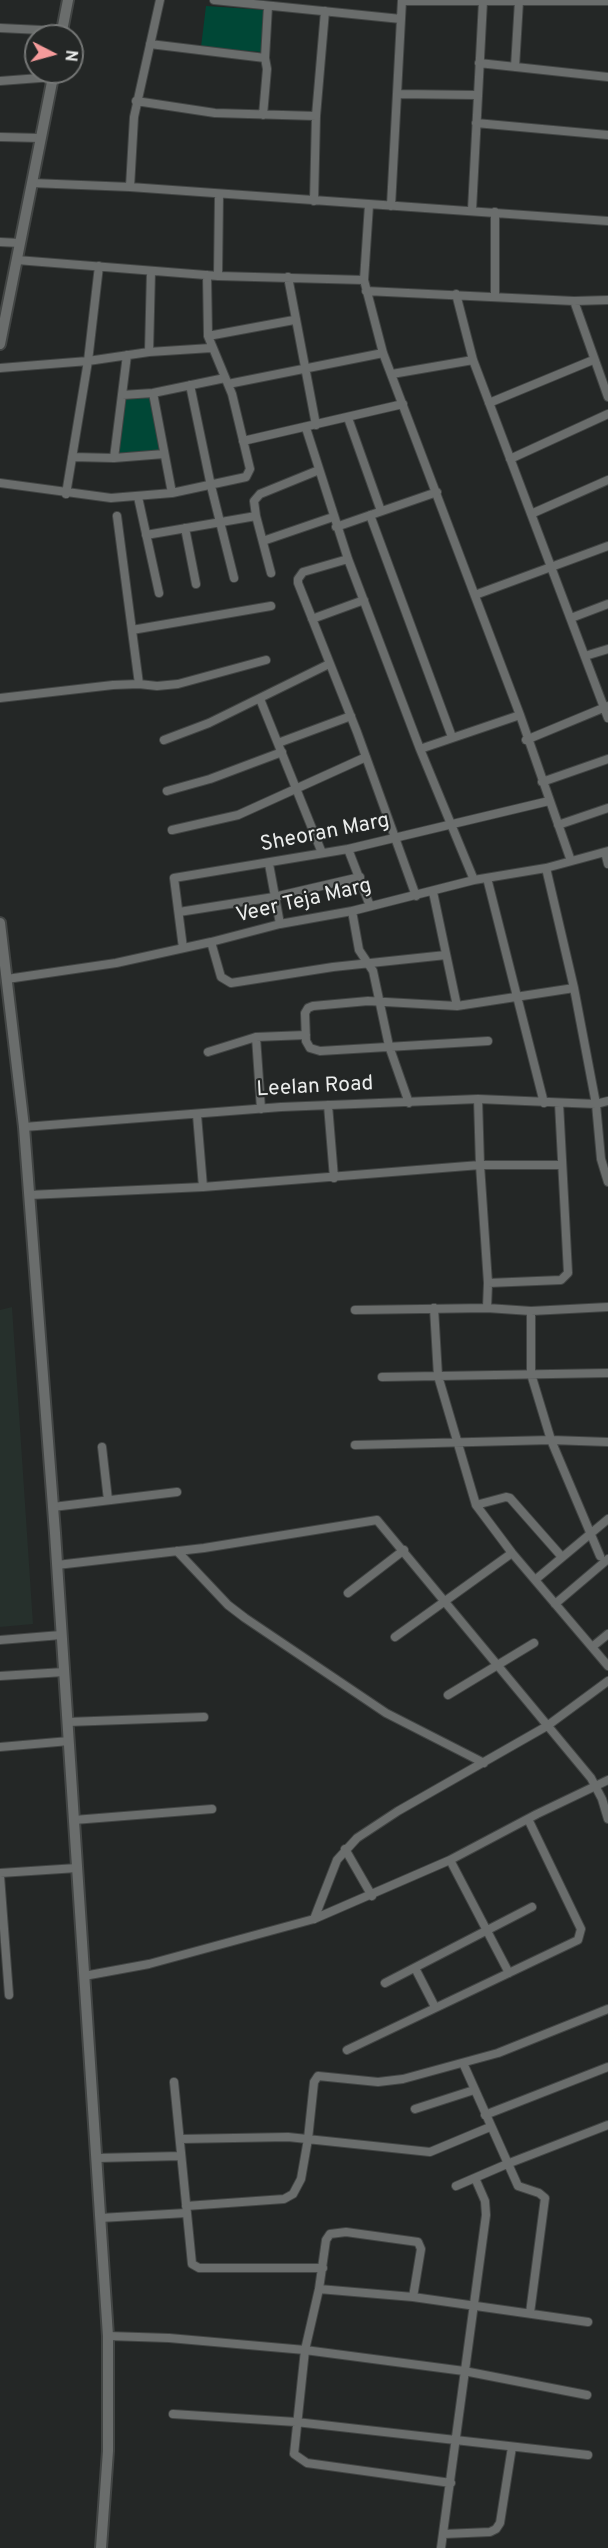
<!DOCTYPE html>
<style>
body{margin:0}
#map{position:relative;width:608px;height:2548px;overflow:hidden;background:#242726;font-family:Overpass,sans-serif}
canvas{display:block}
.north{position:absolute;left:24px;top:24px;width:60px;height:60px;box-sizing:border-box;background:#242726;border:2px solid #747675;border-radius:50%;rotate:96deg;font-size:16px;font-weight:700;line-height:24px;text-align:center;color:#ebedec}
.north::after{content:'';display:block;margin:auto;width:21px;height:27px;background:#f59b9b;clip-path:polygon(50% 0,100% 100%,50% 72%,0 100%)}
</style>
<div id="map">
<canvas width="608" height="2548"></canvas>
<div class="north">N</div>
</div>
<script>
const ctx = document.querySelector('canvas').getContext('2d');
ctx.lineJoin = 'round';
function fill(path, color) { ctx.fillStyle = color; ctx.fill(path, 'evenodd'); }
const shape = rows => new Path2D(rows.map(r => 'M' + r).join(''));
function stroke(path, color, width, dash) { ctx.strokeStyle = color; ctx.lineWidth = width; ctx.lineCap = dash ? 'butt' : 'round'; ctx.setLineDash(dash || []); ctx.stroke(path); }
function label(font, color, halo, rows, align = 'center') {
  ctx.font = font + ' Overpass,sans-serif'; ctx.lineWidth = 4.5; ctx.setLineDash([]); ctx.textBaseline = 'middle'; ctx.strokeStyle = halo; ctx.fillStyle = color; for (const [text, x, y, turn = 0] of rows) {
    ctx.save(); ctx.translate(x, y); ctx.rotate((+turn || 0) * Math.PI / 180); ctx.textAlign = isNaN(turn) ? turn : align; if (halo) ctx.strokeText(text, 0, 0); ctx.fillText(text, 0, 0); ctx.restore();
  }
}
fill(shape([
 [12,1307,33,1624,0,1627,0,1310]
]), '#26302c');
fill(shape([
 [206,6,266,10,262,52,201,47],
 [153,393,164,454,114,458,122,395]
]), '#004736');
const minor = shape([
 [214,0,401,19],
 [402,1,608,1],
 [0,28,62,31],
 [150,44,265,58,267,69,263,115],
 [265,58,268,6],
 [479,63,608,77],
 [515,67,519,1],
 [0,81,53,77],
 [398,94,476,95],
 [136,101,215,113,316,116],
 [476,123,608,135],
 [0,137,41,138],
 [32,183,130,187,608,221],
 [130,187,134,117,160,0],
 [314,201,316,116,325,11],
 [369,205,364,280,383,353,520,715,571,861],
 [391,206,402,0],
 [472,210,483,1],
 [495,212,495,297],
 [0,242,20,243],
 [17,260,218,276,364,280],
 [218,276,219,195],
 [288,277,316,425],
 [366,291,574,301,608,300],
 [456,294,473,360,608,718],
 [574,301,608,397],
 [208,336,294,320],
 [149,352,151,271],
 [0,368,88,361,149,352,211,348],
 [392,374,473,360],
 [228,384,383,353],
 [190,385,211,486,234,578],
 [153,393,172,493],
 [122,395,153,393,225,378],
 [489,403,593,360],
 [348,418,381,511],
 [306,428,348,559,420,749,474,880],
 [243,441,403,404],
 [72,457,114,458,164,454],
 [114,458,127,355],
 [510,459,608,414],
 [0,483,111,498,172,493,246,477,250,469,232,394,208,336,207,275],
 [66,494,88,361,99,266],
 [138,497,159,593],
 [531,514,608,480],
 [370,515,452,737],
 [117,516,139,684],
 [336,527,437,492],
 [185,528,196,584],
 [146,535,256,516],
 [263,541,333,517],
 [348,559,303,572,298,579,298,583,357,732,416,896],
 [271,573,256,516,254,501,260,494,319,470],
 [475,595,608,546],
 [571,618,608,604],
 [312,619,364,600],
 [132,630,271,606],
 [585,656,608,649],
 [0,698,113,685,139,684,157,686,178,684,266,660],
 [260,699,322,853],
 [164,740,209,723,329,664],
 [526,740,608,706],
 [278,743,351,716],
 [420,749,520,715],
 [542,782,608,759],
 [167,791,210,779,282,752],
 [558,825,608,808],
 [172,830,238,815,366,757],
 [348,849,370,906],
 [605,852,608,864],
 [269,864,280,924],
 [546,868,574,988,596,1104,601,1159,608,1182],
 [487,878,544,1103],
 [433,892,457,1006,574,988],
 [352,911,359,950,373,971,389,1046,409,1103],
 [179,912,274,897,360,877],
 [211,942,221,977,231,983,333,967,446,955],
 [183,948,174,878,348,849,549,801],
 [7,979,116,963,211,942,280,924,352,911,474,880,546,868,608,851],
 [457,1006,368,1001,313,1006,308,1008,305,1013,306,1041,310,1048,320,1051,488,1041],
 [256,1037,261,1109],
 [208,1052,256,1037,306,1035],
 [478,1099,480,1165,488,1283,487,1308],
 [328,1105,334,1178],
 [197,1115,203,1187],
 [24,1127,281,1107,478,1099,596,1104,608,1101],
 [29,1195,203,1187,480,1165,562,1165],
 [488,1283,561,1280,568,1273,559,1103],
 [434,1308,438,1376,476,1505,512,1553,608,1666],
 [355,1310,487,1308,531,1311,608,1307],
 [531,1311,531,1374,551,1440,600,1556],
 [382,1377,608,1373],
 [355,1445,551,1440,608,1442],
 [102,1447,108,1500],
 [476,1505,506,1497,510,1498,562,1557],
 [53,1507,177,1492],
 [177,1551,228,1605,245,1618,386,1713,484,1763],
 [57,1565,204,1548,377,1520,591,1778,602,1799,608,1819],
 [535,1580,608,1519],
 [348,1593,404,1550],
 [555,1604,608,1559],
 [395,1637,512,1553],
 [0,1640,61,1635],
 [592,1647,608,1634],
 [0,1676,64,1672],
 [448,1695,534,1643],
 [67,1722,204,1717],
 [0,1747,69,1741],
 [74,1820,212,1809],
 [345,1849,372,1896],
 [450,1860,509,1973],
 [0,1873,77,1868],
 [0,1876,9,1995],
 [314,1919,337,1860,357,1838,398,1811,547,1726,608,1681],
 [415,1968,435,2007],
 [84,1976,149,1964,314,1919,450,1860,537,1814,608,1780],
 [385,1983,532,1907],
 [347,2050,578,1940,581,1929,528,1819],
 [463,2063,518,2186,539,2193,545,2198,530,2313],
 [174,2082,192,2264,199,2268,323,2268],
 [415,2109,474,2090],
 [485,2115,608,2067],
 [180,2139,288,2137,430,2152,490,2127],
 [96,2158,181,2156],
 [456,2186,507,2164,608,2125],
 [186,2206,284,2199,293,2194,301,2179,308,2139,314,2082,318,2076,378,2082,403,2079,498,2053,608,2009],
 [100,2218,186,2213],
 [319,2289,413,2297,588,2322],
 [413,2297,421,2249,418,2242,346,2232,330,2234,326,2240,319,2289,305,2350,294,2454,307,2463,451,2483],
 [108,2336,169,2338,305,2350,464,2371,587,2395],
 [173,2414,296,2422,588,2455],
 [444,2534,490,2532,496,2529,500,2523,512,2447],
 [441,2548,486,2215,485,2201,475,2178]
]);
const secondary = shape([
 [61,36,68,0],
 [0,344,54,72],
 [0,923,24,1127,55,1533,108,2336,108,2451,101,2548]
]);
stroke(minor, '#424544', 10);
stroke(secondary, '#424544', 14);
stroke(minor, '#6a6d6c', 8);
stroke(secondary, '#6a6d6c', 10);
label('21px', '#ebedec', '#242726', [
 ["Sheoran Marg",325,834,-11],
 ["Veer Teja Marg",304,902,-13],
 ["Leelan Road",315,1088,-3]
]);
</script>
